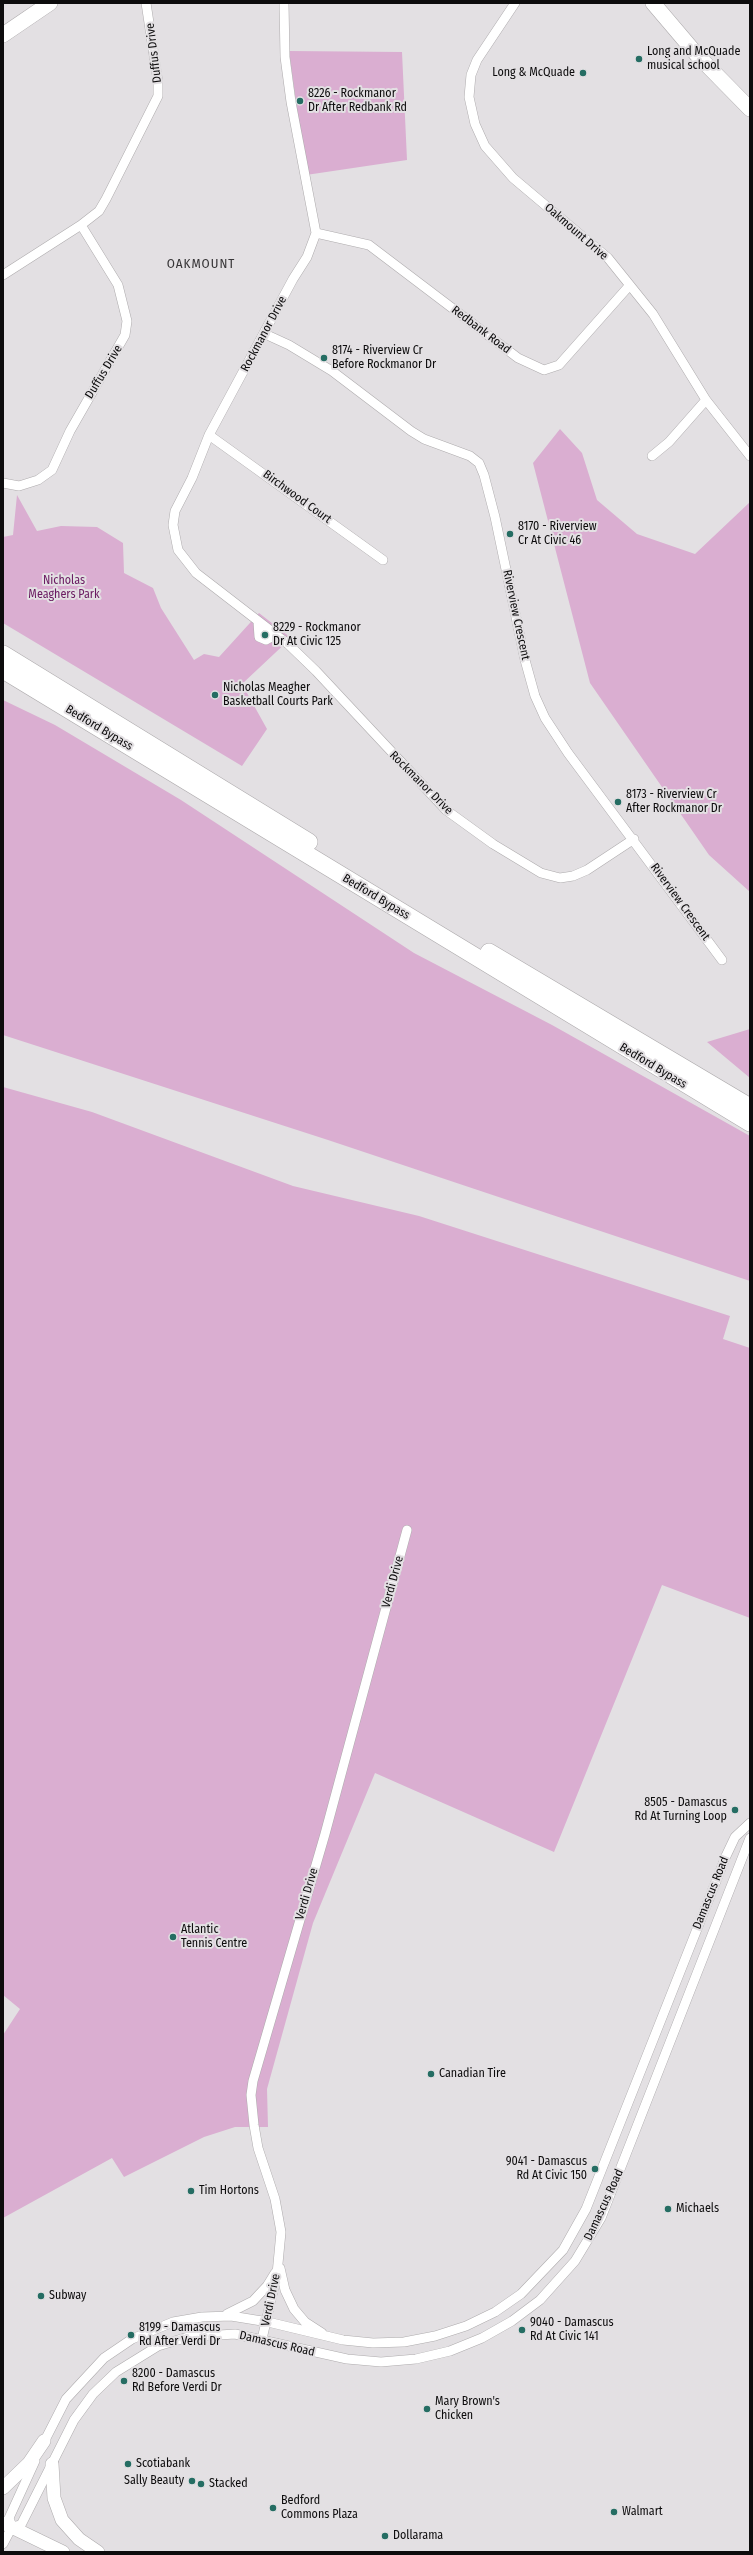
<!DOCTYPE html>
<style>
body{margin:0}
#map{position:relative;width:753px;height:2555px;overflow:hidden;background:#e3e0e3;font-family:"Fira Sans Condensed",sans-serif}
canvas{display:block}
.frame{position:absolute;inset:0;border:4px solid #0d0c0d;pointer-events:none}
</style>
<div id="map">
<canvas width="753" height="2555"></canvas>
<div class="frame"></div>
</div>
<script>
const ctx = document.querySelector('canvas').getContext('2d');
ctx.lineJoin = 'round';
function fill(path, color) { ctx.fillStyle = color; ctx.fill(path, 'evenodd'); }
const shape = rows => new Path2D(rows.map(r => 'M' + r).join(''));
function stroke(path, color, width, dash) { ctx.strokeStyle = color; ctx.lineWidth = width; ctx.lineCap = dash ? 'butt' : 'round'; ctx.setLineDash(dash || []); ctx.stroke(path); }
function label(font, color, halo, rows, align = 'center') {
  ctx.font = font + ' "Fira Sans Condensed",sans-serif'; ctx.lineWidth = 4; ctx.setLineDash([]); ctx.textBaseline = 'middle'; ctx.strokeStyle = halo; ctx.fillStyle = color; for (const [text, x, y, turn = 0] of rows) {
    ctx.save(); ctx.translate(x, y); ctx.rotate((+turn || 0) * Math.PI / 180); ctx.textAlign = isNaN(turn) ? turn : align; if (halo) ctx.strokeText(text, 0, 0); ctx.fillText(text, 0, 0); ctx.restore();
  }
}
fill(shape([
 [289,51,402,52,407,160,306,175],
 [560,429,582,453,597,500,637,534,695,554,750,502,750,892,709,855,590,683,533,463],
 [17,495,37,531,61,526,97,527,123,543,124,573,153,588,161,608,194,660,204,654,219,657,259,613,291,638,242,684,267,729,242,766,3,623,3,537,13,535],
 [3,700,55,725,181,800,414,953,552,1025,750,1136,750,1281,328,1140,3,1035],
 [750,1029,750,1078,707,1042],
 [3,1087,92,1112,293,1186,419,1216,730,1316,723,1339,750,1348,750,1618,662,1585,554,1852,375,1773,313,1923,267,2089,268,2127,235,2127,204,2137,124,2177,112,2158,3,2218,3,2035,20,2009,3,1995]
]), '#daaed1');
const street = shape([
 [284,3,285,57,291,102,316,233,307,257,293,279,209,435,192,478,175,511,173,525,178,550,196,573,288,644,316,671,446,810,493,844,541,873,560,878,573,876,587,870,634,839],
 [515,3,477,60,471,75,469,97,475,124,485,146,513,178,608,258,653,314,706,400,750,456],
 [316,233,369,245,518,358,544,370,559,365,629,286],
 [3,275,81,225,99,211,106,199,158,96,158,82,146,3],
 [265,334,289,345,332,371,411,431,424,439,470,456,479,463,484,475,495,517,525,660,535,696,545,718,568,753,722,960],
 [209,435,383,560],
 [652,456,669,442,706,400],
 [3,483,19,486,38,480,52,470,70,431,125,335,127,321,118,285,81,225],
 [258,622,259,637,266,640,275,635],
 [280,2268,285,2290,294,2309,305,2322,322,2333],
 [227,2314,253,2301,267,2286,275,2273],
 [262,2339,277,2274,281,2232,275,2199,258,2148,254,2125,251,2095,253,2081,325,1834,407,1530],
 [42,2446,66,2399,104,2358,132,2339,173,2322,202,2317,231,2316,268,2322,343,2340,373,2343,404,2342,435,2336,466,2326,495,2312,521,2294,563,2250,586,2209,726,1856,735,1837,750,1823],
 [12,2527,9,2518,35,2461],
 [12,2527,21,2525,74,2420,93,2394,116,2372,158,2346,188,2337,235,2334,347,2359,381,2362,416,2359,450,2351,482,2338,512,2321,540,2300,575,2261,601,2218,750,1838],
 [3,2544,12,2527]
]);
const secondary = shape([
 [52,2464,54,2498,62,2520,79,2539,98,2552],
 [3,2488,29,2463,44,2441],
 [3,2523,63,2552]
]);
const primary = shape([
 [653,3,698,56,750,109],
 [3,35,50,3]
]);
const highway = shape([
 [3,654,309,842],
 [3,670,750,1123],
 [489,952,750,1107]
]);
stroke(street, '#aeabad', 10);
stroke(secondary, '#aeabad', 14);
stroke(primary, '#aeabad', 16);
stroke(highway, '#aeabad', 18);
stroke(street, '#fff', 9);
stroke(secondary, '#fff', 13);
stroke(primary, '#fff', 15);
stroke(highway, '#fff', 17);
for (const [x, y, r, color] of [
 [639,59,4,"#256d63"],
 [583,73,4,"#256d63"],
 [300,101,4,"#256d63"],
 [324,358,4,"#256d63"],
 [510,534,4,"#256d63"],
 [265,635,4,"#256d63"],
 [215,695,4,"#256d63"],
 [618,802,4,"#256d63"],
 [735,1810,4,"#256d63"],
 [173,1937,4,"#256d63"],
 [431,2074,4,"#256d63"],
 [595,2169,4,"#256d63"],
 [191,2191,4,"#256d63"],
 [668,2209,4,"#256d63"],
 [41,2296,4,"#256d63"],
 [522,2330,4,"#256d63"],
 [131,2335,4,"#256d63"],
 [124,2381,4,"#256d63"],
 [427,2409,4,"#256d63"],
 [128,2464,4,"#256d63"],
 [192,2481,4,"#256d63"],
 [201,2484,4,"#256d63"],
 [273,2508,4,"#256d63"],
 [614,2512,4,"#256d63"],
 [385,2536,4,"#256d63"]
]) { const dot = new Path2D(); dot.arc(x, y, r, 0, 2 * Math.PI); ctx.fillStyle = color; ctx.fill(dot); stroke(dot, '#e3e0e3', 1.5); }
label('12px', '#0d0c0d', '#e3e0e3', [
 ["Long and McQuade",647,52],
 ["musical school",647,66],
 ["Long & McQuade",575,73,"right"],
 ["8226 - Rockmanor",308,94],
 ["Dr After Redbank Rd",308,108],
 ["8174 - Riverview Cr",332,351],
 ["Before Rockmanor Dr",332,365],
 ["8170 - Riverview",518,527],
 ["Cr At Civic 46",518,541],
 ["8229 - Rockmanor",273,628],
 ["Dr At Civic 125",273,642],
 ["Nicholas Meagher",223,688],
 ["Basketball Courts Park",223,702],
 ["8173 - Riverview Cr",626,795],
 ["After Rockmanor Dr",626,809],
 ["8505 - Damascus",727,1803,"right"],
 ["Rd At Turning Loop",727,1817,"right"],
 ["Atlantic",181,1930],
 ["Tennis Centre",181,1944],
 ["Canadian Tire",439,2074],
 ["9041 - Damascus",587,2162,"right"],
 ["Rd At Civic 150",587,2176,"right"],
 ["Tim Hortons",199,2191],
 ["Michaels",676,2209],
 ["Subway",49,2296],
 ["9040 - Damascus",530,2323],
 ["Rd At Civic 141",530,2337],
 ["8199 - Damascus",139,2328],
 ["Rd After Verdi Dr",139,2342],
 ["8200 - Damascus",132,2374],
 ["Rd Before Verdi Dr",132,2388],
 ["Mary Brown's",435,2402],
 ["Chicken",435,2416],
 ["Scotiabank",136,2464],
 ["Sally Beauty",184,2481,"right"],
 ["Stacked",209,2484],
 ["Bedford",281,2501],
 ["Commons Plaza",281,2515],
 ["Walmart",622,2512],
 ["Dollarama",393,2536]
], 'left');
label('12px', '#0d0c0d', '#e3e0e3', [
 ["Duffus Drive",154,53,-97],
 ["Oakmount Drive",576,232,41],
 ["Redbank Road",481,330,37],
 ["Rockmanor Drive",264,334,-62],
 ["Duffus Drive",104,372,-59],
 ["Birchwood Court",297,497,36],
 ["Riverview Crescent",516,615,78],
 ["Bedford Bypass",99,728,31],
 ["Rockmanor Drive",421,783,45],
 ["Bedford Bypass",376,897,31],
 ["Riverview Crescent",680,902,54],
 ["Bedford Bypass",653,1066,31],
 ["Verdi Drive",393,1582,-75],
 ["Damascus Road",711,1893,-68],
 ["Verdi Drive",307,1894,-74],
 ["Damascus Road",604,2205,-65],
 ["Verdi Drive",271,2300,-78],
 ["Damascus Road",277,2344,13]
]);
label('12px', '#6a1a61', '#e3e0e3', [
 ["Nicholas",64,581],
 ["Meaghers Park",64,595]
]);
ctx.letterSpacing = '1px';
label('13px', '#373537', '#e3e0e3', [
 ["OAKMOUNT",201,264]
]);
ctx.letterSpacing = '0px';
</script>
